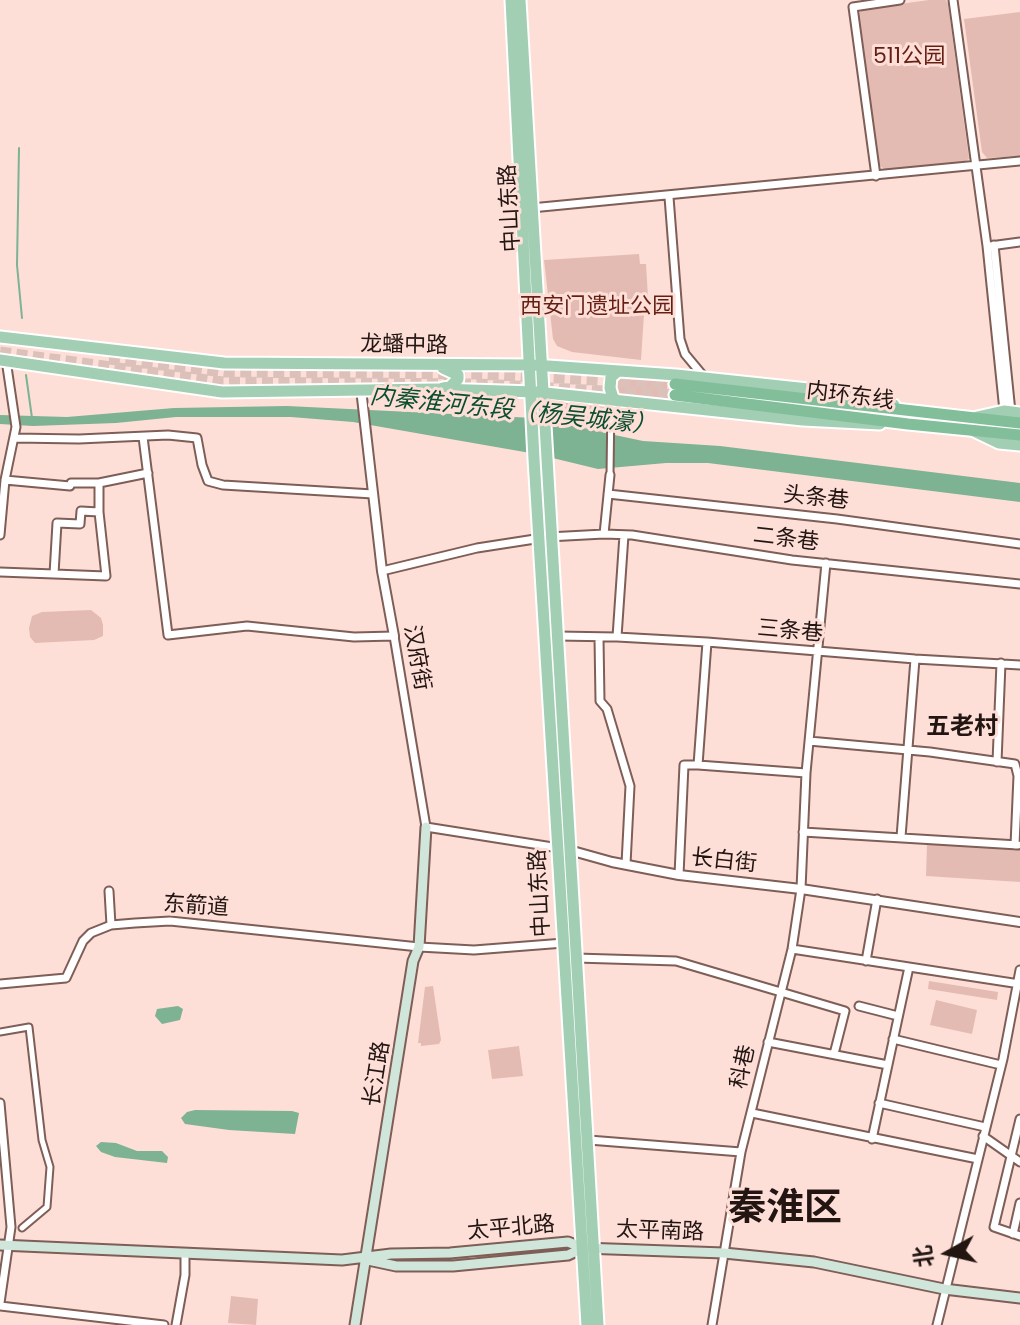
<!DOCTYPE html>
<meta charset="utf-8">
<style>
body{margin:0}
#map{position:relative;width:1020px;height:1325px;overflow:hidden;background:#fddfd8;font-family:Poppins,"Noto Sans SC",sans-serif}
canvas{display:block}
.north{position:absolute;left:908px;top:1213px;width:80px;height:80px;-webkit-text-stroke:6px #fddfd8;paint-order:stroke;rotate:262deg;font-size:22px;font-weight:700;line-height:32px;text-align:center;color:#221512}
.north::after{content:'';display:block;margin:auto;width:28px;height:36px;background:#221512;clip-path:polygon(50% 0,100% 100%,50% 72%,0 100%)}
</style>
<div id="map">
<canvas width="1020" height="1325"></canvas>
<div class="north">北</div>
</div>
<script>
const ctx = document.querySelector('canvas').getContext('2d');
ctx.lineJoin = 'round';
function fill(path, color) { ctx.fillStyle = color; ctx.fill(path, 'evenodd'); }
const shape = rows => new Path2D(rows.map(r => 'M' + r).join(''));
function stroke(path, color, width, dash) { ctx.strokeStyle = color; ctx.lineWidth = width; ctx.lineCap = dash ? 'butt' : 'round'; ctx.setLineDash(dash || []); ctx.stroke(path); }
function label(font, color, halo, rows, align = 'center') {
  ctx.font = font + ' Poppins,"Noto Sans SC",sans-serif'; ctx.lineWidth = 6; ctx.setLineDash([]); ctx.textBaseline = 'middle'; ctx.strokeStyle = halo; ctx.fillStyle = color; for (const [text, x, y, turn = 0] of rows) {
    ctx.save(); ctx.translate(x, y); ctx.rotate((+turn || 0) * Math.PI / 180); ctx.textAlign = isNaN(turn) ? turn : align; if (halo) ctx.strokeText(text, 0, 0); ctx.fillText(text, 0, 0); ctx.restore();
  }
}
fill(shape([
 [929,0,946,0,948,4,969,159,961,163,888,171,878,165,857,15,863,9],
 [1020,12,1020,156,987,158,982,152,964,19],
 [639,254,640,264,646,264,649,314,644,314,641,360,572,352,557,346,553,339,544,260],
 [668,378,666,403,623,396,617,393,615,388,619,380],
 [552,394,605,400,603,434,554,423],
 [91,610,101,618,103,625,103,636,94,640,35,643,30,637,29,628,32,616,42,612],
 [927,843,1020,849,1020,882,926,876],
 [929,981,998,992,997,1000,928,989],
 [433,986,441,1040,439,1044,421,1046,421,1043,418,1043,425,987],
 [936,1000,977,1010,972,1034,930,1025],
 [519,1046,523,1076,492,1079,488,1050],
 [231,1296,258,1299,256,1325,228,1323]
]), '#e4bbb2');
fill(shape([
 [287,406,534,418,643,441,720,446,1020,483,1020,502,708,463,666,463,598,469,536,454,353,422,291,417,176,417,116,423,33,426,0,424,0,415,67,417,174,408],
 [178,1006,183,1009,180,1020,162,1024,155,1016,157,1009],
 [195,1110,292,1111,299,1113,295,1134,229,1130,185,1124,181,1118,187,1112],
 [101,1142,116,1143,137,1151,162,1151,168,1157,167,1163,115,1157,101,1152,96,1146]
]), '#7db292');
stroke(shape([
 [19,148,17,265,22,318],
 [26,375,32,418]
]), '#7db292', 2);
stroke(shape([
 [0,352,223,382,480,384,675,395],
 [109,359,225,372,479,374,675,384]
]), '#dcc1ba', 11, [11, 5.5]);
const pedestrian = shape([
 [610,475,611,401],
 [0,1032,29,1027,42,1140,50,1167,47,1207,22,1228]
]);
const minor = shape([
 [953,0,987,246,1004,411],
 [876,176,853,7,900,0],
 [669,197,680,339,685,354,705,378],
 [531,208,1020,161],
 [994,245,1011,412],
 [990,246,1020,242],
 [143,437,168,635,247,626,354,637,394,636,426,827,559,848],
 [15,438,79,439,168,435,197,438,202,465,208,481,223,485,373,494],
 [5,480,70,486,71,483,99,483],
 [608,494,837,519,1020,544],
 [604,534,610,475],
 [0,535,5,480,16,427,6,360],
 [382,571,477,548,548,537,604,534,632,535,792,560,1020,584],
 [0,572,54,574,57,523,80,524,81,511,99,512,99,483,148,473],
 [54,574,106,576,99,512],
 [557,636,617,637,707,642,915,659,1020,665],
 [617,637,624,535],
 [599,638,600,701,607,709,630,786,626,864],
 [707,642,698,765,806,773],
 [809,741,930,752,1015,764,1018,776,1015,845],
 [997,762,1001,663],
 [803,832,1018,845],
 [901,837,915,659],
 [679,875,684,765,698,765],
 [109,891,111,925],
 [792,949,1020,984],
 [576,958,676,961,845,1011,834,1054],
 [866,961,877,899],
 [0,984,66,978,83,941,91,933,111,925,135,923,170,921,419,947,474,950,564,943],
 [859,1006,898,1016],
 [893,1039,1001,1065],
 [768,1042,888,1065],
 [0,1103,11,1227,0,1303],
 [879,1103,985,1127],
 [752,1113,978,1159],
 [1020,1119,994,1227,1020,1236],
 [983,1136,1020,1162],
 [576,1139,741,1152],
 [872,1139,909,967],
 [1013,1234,1020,1203],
 [0,1306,164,1325],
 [176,1325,185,1275,185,1254],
 [712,1325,741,1152,792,949,801,889,806,773,826,563],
 [937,1325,1003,1059,1020,970]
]);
const tertiary = shape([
 [361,389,382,571,394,636],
 [569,850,612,862,679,875,801,889,1020,922]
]);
const secondary = shape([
 [0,1245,342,1260,391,1254,450,1253,568,1242,583,1248,724,1253,814,1262,944,1289,1020,1298],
 [368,1260,396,1266,453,1266,568,1255,583,1248],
 [355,1325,413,961,419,947,426,827]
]);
const primary = shape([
 [511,0,534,459,587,1325],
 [520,0,598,1325],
 [0,337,224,363,534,365,676,375,808,389,894,405],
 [0,360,222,392,438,389,536,392,803,420,880,424],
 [618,371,611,377,610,388,613,398,618,401],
 [443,388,450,387,458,379,458,375,443,368],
 [977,417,1004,411,1020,413],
 [974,431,999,443,1020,445]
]);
const trunk = shape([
 [675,384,1020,423],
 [675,395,908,424,1020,435]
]);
stroke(pedestrian, '#7e5e57', 9);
stroke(minor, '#7e5e57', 11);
stroke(tertiary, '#7e5e57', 12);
stroke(secondary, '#7e5e57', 13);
stroke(primary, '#fff', 15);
stroke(trunk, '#fff', 15);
stroke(pedestrian, '#fff', 5);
stroke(minor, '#fff', 7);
stroke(tertiary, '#fff', 8);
stroke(secondary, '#d0e6da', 9);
stroke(primary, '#a2ceb4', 11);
stroke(trunk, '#83be9b', 11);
label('22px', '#651e12', '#fddfd8', [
 ["511公园",909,57],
 ["西安门遗址公园",597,307]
]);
label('22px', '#221512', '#fddfd8', [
 ["中山东路",511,208,-93],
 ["龙蟠中路",404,346,1],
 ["内环东线",850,397,7],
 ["头条巷",816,499,6],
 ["二条巷",786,540,7],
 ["三条巷",790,632,5],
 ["汉府街",416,658,80],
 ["长白街",724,862,6],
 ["中山东路",541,893,-93],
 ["东箭道",196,907,4],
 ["科巷",744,1067,-78],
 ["长江路",378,1074,-81],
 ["太平北路",511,1229,-5],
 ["太平南路",660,1232,2]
]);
label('italic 24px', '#0a4e2f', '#fddfd8', [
 ["内秦淮河东段（杨吴城濠）",513,412,6]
]);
label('bold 24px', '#221512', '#fddfd8', [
 ["五老村",962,728]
]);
label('bold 38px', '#221512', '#fddfd8', [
 ["秦淮区",785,1210]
]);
</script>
